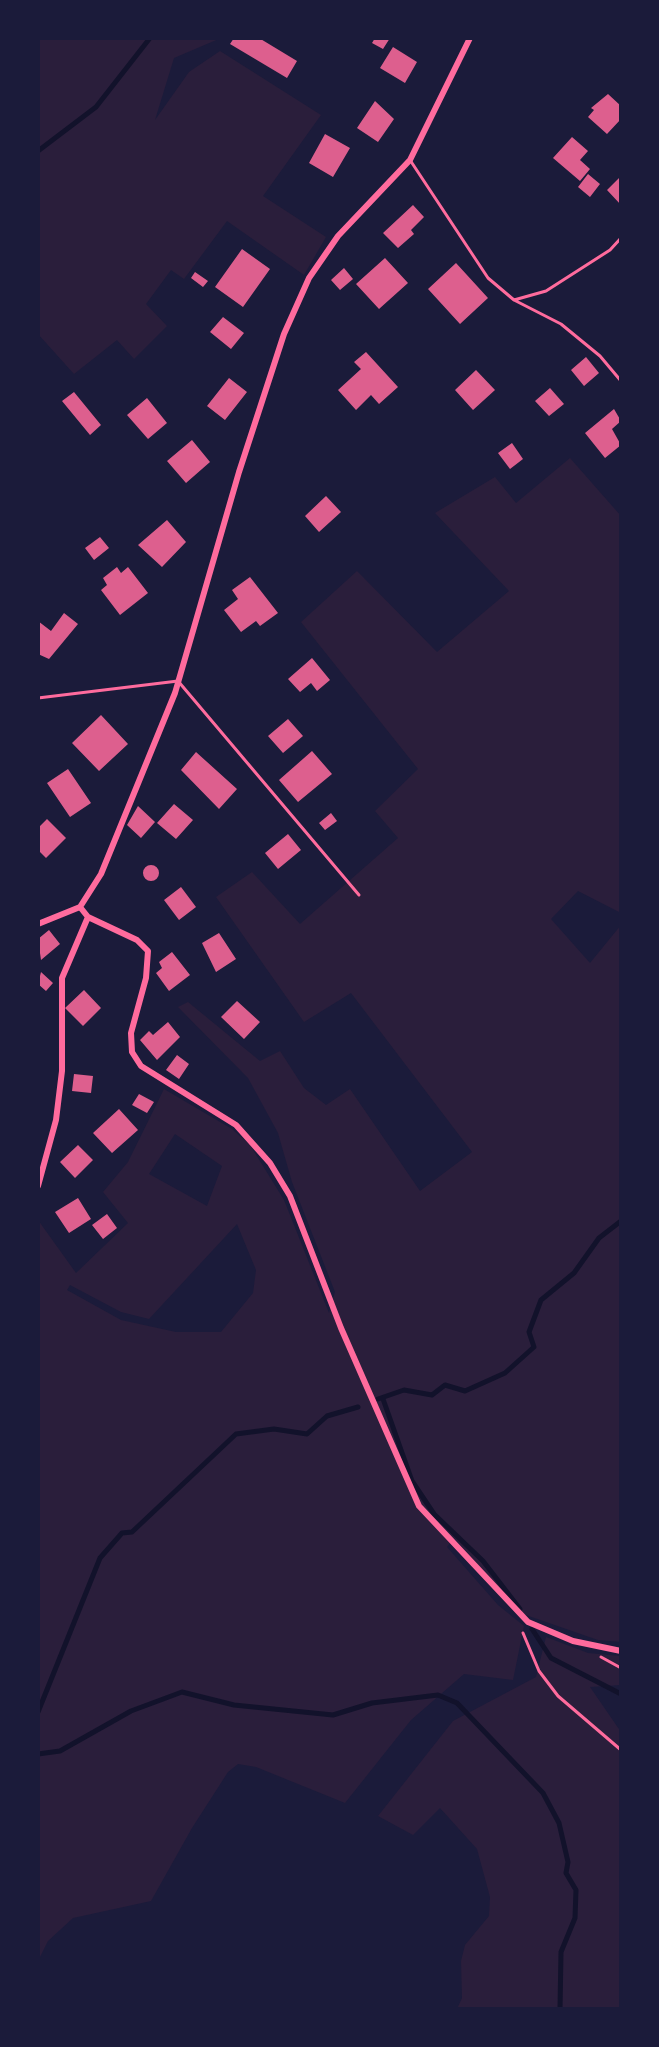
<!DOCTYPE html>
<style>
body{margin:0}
#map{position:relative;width:659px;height:2047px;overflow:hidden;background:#1b1b3a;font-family:Jost,sans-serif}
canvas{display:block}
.frame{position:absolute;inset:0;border:40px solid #1b1b3a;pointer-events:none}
</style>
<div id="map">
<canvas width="659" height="2047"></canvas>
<div class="frame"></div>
</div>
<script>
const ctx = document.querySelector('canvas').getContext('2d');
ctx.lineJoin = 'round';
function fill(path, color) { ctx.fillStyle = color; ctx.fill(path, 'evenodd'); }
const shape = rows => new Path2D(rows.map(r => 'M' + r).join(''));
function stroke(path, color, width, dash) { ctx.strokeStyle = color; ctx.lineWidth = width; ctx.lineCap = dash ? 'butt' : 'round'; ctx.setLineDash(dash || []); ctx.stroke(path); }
fill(shape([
 [38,38,221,38,174,58,155,120,189,72,220,51,321,115,263,196,326,237,304,275,227,221,184,279,171,270,146,304,167,326,134,359,117,340,74,374,38,334],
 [570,458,621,516,621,913,578,891,551,919,590,963,621,925,621,1642,598,1640,523,1614,454,1538,447,1547,498,1605,524,1626,513,1680,464,1674,411,1720,345,1803,256,1767,238,1764,228,1772,192,1828,151,1901,73,1918,48,1941,38,1961,38,1220,76,1273,128,1223,103,1192,128,1162,164,1089,232,1129,250,1145,284,1200,329,1313,335,1292,292,1182,278,1133,248,1078,178,1007,188,1002,260,1061,280,1051,304,1088,326,1105,350,1089,420,1191,472,1152,351,993,304,1022,216,897,252,872,300,924,398,838,375,811,418,769,301,622,357,571,437,652,509,591,435,513,495,477,516,503],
 [175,1134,222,1166,207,1206,149,1174],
 [237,1224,256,1270,253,1293,221,1332,176,1332,121,1320,67,1290,70,1285,121,1312,149,1319],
 [546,1637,588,1653,621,1656,621,1685,590,1687,621,1732,621,2009,457,2009,462,1998,461,1961,465,1945,489,1916,490,1897,477,1849,440,1808,413,1835,378,1816,453,1721,536,1677]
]), '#2a1e3b');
stroke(shape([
 [38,151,96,107,150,38],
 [378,1399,404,1390,432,1395,445,1385,465,1391,505,1373,534,1347,529,1332,541,1300,574,1273,599,1238,621,1221],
 [383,1399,412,1481,434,1514,483,1561,520,1609],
 [532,1629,551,1658,621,1694],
 [38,1712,100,1558,122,1533,132,1532,236,1434,274,1429,307,1434,327,1416,358,1407],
 [38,1754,60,1751,131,1711,182,1692,234,1705,333,1715,372,1703,438,1695,457,1703,543,1793,559,1823,568,1862,566,1873,576,1890,575,1918,561,1952,560,2009]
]), '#12122b', 5);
fill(shape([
 [234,38,259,38,297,61,287,78,230,44],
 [375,38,390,38,383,49,372,43],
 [393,47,417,62,405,83,380,68],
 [608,94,621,106,621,119,607,134,588,117,594,110,591,108],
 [375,101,394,119,378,142,357,128],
 [325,134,350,148,333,177,309,163],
 [572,137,588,151,580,160,590,169,580,181,553,158],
 [588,174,600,184,590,197,578,187],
 [621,176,621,205,607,190],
 [413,205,424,217,411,230,414,234,398,248,383,233],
 [242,249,270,269,243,307,215,287],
 [385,258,408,283,379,309,356,284],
 [456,263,488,298,460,324,428,289],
 [344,268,353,279,340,290,331,280],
 [195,272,208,281,203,287,191,278],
 [223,317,244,333,231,349,210,332],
 [366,352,398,387,379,404,371,395,356,410,338,390,361,369,354,362],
 [586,357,599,373,584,386,571,370],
 [476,370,495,390,473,410,455,390],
 [229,378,247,392,225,420,207,406],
 [550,388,564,404,549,416,535,401],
 [74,392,101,425,90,435,62,401],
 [147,398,167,423,148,439,127,415],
 [614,409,621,421,612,429,621,445,605,458,585,433],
 [192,440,210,462,186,483,167,461],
 [512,443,523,459,510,469,498,453],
 [326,496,341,512,319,532,305,516],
 [167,520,186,542,162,567,138,545],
 [100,537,109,548,94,560,85,548],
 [117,567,121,573,128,567,148,593,120,615,101,590,107,585,103,578],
 [250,577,278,613,260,626,256,621,241,632,224,610,238,599,232,590],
 [64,613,78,624,49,659,38,654,38,621,51,631],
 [312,658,330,680,317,691,311,683,300,692,288,679],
 [101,715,128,744,99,771,72,743],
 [288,719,303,736,283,753,268,736],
 [312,751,332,774,298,802,279,780],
 [196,752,237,789,219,809,181,770],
 [68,769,91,803,70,817,47,783],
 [174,804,193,820,176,839,157,823],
 [138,806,155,822,141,838,127,825],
 [331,813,337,821,325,830,319,823],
 [47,819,66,838,46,858,38,850,38,828],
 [288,834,301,850,278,869,265,853],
 '143 873a8 8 0 1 1 16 0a8 8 0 1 1-16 0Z',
 [181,887,196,907,179,920,164,900],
 [49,930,60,944,41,960,38,939],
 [219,933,236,959,216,972,202,943],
 [172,952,190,975,169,991,156,973,162,968,159,962],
 [41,972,53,983,46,991,38,984],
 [84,990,101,1008,83,1026,65,1008],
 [237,1001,260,1022,244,1039,221,1017],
 [168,1022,180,1037,157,1060,140,1040,149,1031,153,1035],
 [177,1055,189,1064,179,1079,166,1070],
 [74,1074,93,1076,91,1093,72,1091],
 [139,1094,154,1102,147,1113,132,1105],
 [119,1109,138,1130,112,1153,93,1133],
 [78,1145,93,1160,75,1178,60,1162],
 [78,1198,91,1219,69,1233,55,1212],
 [107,1214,117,1228,103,1239,92,1225]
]), '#dd5f8e');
stroke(shape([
 [523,1633,539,1671,558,1696,621,1750],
 [601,1657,621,1668]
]), '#ff6b9d', 3);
stroke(shape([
 [410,160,488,278,514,300,546,291,610,250,621,238],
 [514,300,561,324,600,356,621,381],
 [38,698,178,681,359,895]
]), '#ff6b9d', 3);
stroke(shape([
 [80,907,88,917,137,940,148,951,146,978,131,1033,132,1052,141,1066,236,1125,270,1163,290,1196,341,1328,419,1506,528,1622,573,1641,621,1651],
 [38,924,80,907,101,874,175,693,239,472,284,334,309,278,338,236,410,160,470,38],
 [38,1186,56,1120,62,1071,62,978,88,917]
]), '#ff6b9d', 6);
</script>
